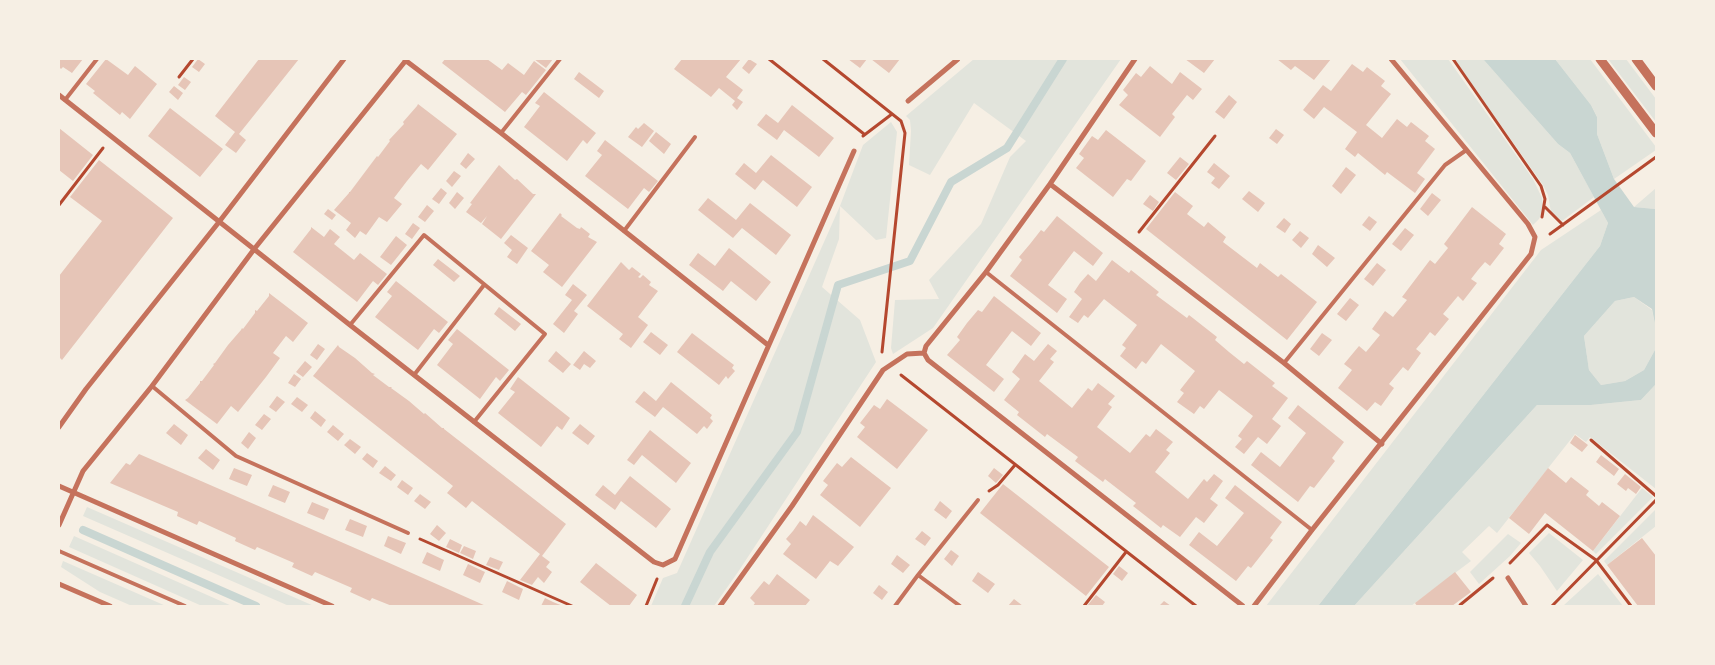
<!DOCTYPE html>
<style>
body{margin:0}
#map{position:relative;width:1715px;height:665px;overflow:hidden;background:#f6efe4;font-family:Mulish,sans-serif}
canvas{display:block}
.frame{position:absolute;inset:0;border:60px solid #f6efe4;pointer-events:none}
</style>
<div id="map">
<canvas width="1715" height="665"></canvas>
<div class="frame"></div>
</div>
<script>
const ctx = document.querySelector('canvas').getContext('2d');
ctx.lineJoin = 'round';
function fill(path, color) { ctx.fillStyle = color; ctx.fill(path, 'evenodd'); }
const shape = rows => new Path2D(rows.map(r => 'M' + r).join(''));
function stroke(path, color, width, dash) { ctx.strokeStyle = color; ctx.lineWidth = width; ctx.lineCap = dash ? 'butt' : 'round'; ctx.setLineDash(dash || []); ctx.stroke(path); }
fill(shape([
 [974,59,1121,59,933,328,893,354,891,348,895,300,939,299,929,280,981,224,1010,157,1026,141,974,103,930,175,909,165,911,131,910,120,906,116],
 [1400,59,1448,59,1533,179,1542,198,1543,210,1539,219,1533,225],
 [1454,59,1483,59,1558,144,1570,153,1594,197,1562,221,1551,212,1548,195,1543,185],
 [1555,59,1590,59,1656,147,1656,150,1614,179,1597,134,1597,117,1591,105],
 [1608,59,1626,59,1656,99,1656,122],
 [891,122,897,132,886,238,876,240,840,206,839,239,822,287,860,320,876,362,738,572,714,606,651,606,663,578,677,573,840,206,863,145],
 [1656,188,1656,210,1655,209,1634,207],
 [1601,210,1608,223,1600,246,1318,606,1266,606,1541,250],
 [1634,297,1652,310,1656,329,1656,348,1644,370,1625,381,1601,385,1589,370,1584,336,1615,301],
 [1656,384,1656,489,1590,437,1586,442,1575,434,1497,533,1489,526,1462,552,1471,561,1411,606,1354,606,1537,405,1591,405,1641,400],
 [1642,488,1653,497,1596,554,1593,551],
 [87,507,314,606,289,606,83,516],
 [1656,509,1656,526,1607,565,1604,561],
 [1549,533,1583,560,1557,591,1540,566,1529,553],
 [1508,534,1521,543,1510,556,1479,584,1470,572],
 [74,536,232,606,202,606,69,547],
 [63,561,166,606,132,606,100,592,61,567],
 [1598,574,1623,606,1565,606,1564,605]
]), '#e2e4dc');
fill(shape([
 [1483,59,1555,59,1591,105,1597,117,1597,134,1614,179,1634,207,1655,209,1656,210,1656,329,1652,309,1634,297,1615,301,1584,336,1589,370,1601,385,1625,381,1644,370,1656,348,1656,384,1641,400,1591,405,1537,405,1354,606,1318,606,1600,246,1608,223,1570,153,1558,144]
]), '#c9d6d2');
stroke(shape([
 [83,530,256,606],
 [685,606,710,552,797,432,838,285,910,261,951,182,1007,148,1063,59]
]), '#c9d6d2', 8);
fill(shape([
 [59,59,83,59,72,73,63,67,61,69,59,67],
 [106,59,128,75,135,66,157,84,130,119,122,112,120,115,93,93,95,91,86,84],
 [198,59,205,64,199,72,192,67],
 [259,59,299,59,239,134,246,140,236,153,225,145,235,132,215,116],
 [445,59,487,59,502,70,508,63,524,75,534,61,546,70,526,95,522,92,505,112,442,63],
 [534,59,553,59,546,68],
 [682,59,741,59,726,77,743,90,737,98,743,102,737,110,732,105,735,101,719,88,711,97,674,69],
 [749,59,757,64,749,74,742,68],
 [848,59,867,59,860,68],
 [871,59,900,59,889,73],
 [1185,59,1215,59,1204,73],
 [1277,59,1331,59,1314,80,1295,66,1291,70],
 [1352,64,1363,72,1367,67,1385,81,1381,86,1391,94,1366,125,1382,138,1397,119,1407,127,1411,122,1429,136,1425,141,1435,149,1417,173,1425,179,1415,193,1387,172,1385,175,1358,153,1355,157,1345,149,1357,132,1324,107,1314,119,1303,110,1323,85,1331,91],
 [1150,66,1172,84,1180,72,1202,89,1193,100,1187,95,1172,114,1175,117,1160,137,1119,105,1128,95,1123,90,1136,73,1141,77],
 [579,72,604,91,599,98,574,79],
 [184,77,191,82,185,90,178,85],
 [174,86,183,93,178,100,169,92],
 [544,92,596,133,587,144,583,140,567,161,524,127,540,106,535,103],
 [1229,95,1237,102,1224,119,1215,112],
 [418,104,457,134,428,170,421,164,407,181,394,198,402,204,387,222,379,217,366,235,360,231,355,238,346,230,351,223,334,210,349,193,349,192,350,192,377,156,378,157,390,141,389,140,404,124,403,122,417,106],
 [792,105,834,138,819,157,784,130,777,140,757,125,766,114,778,123],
 [170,108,223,149,200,177,148,136],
 [644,123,654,131,642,147,628,137,636,127,638,129],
 [59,128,93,155,73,181,59,170],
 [1276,129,1284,135,1277,144,1269,138],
 [1106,130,1146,161,1131,181,1127,179,1113,197,1076,168,1084,158,1079,154,1092,136,1098,140],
 [656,132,671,144,664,154,649,141],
 [605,140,658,181,649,192,644,188,628,209,585,176,602,155,597,151],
 [468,153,475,159,466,169,460,164],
 [771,155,812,187,797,207,763,180,755,190,735,174,744,163,756,173],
 [1180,157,1189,164,1176,180,1167,173],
 [99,160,173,218,62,360,59,357,59,276,102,221,70,197],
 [1214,163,1230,176,1219,189,1211,183,1215,178,1207,172],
 [499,165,515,180,517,179,533,194,536,194,501,239,482,224,487,216,481,223,466,212,472,204,470,203],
 [1346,167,1356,175,1341,194,1332,186],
 [454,171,461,176,452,187,446,181],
 [441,188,447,193,439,204,432,199],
 [1249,191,1265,203,1258,212,1242,199],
 [457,192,464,198,455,209,449,203],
 [1175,192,1193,206,1187,214,1204,227,1208,222,1226,237,1223,242,1257,268,1260,263,1278,277,1281,274,1317,302,1287,340,1146,229],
 [1432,193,1441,200,1428,216,1420,209],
 [1150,195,1159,202,1153,211,1143,204],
 [708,198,736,220,750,203,791,235,776,255,742,228,733,238,698,210],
 [427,205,434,211,425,222,418,217],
 [1472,207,1506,234,1499,244,1504,248,1490,266,1485,262,1478,270,1471,279,1477,283,1463,301,1458,296,1443,314,1449,319,1435,336,1430,332,1423,341,1416,349,1421,353,1408,371,1403,367,1389,384,1394,388,1381,406,1375,402,1367,411,1338,388,1352,370,1344,364,1359,346,1366,352,1380,335,1372,329,1385,311,1393,317,1407,300,1402,297,1430,260,1435,264,1448,248,1444,244],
 [328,209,336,215,332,220,324,214],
 [560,213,562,215,561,216,577,228,580,229,581,227,590,234,588,237,597,242,562,287,543,272,549,265,531,251],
 [1057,216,1103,253,1093,266,1074,251,1048,285,1067,299,1057,313,1010,276,1022,260,1019,257,1030,244,1041,230,1044,232],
 [1369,216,1377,222,1370,231,1362,225],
 [1284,218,1291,224,1285,233,1276,227],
 [413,223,420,228,412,239,405,234],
 [311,227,324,237,330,229,340,237,334,244,354,260,360,253,387,274,378,285,373,281,357,302,293,252,311,229],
 [1405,228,1414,235,1401,251,1392,244],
 [1300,231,1309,238,1301,248,1292,240],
 [511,235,528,248,517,264,507,257,512,250,504,243],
 [396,236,407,245,391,265,380,257],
 [1318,245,1335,258,1327,267,1312,254],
 [729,248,771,282,756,301,731,281,723,291,689,265,698,253,715,266],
 [438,259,460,276,454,282,433,265],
 [1112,260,1129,273,1131,270,1159,292,1156,295,1187,318,1189,315,1217,337,1215,340,1229,352,1244,364,1247,361,1275,383,1272,386,1288,398,1272,419,1281,426,1267,444,1258,437,1244,454,1235,447,1242,439,1238,436,1253,416,1219,390,1204,409,1200,406,1194,414,1177,402,1184,393,1180,390,1195,371,1161,344,1146,364,1142,361,1136,369,1120,356,1126,348,1122,345,1137,325,1104,299,1088,318,1084,315,1078,323,1069,317,1082,299,1074,292,1080,283,1088,274,1096,281],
 [621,262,629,270,632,267,641,274,638,277,640,278,643,275,651,282,649,285,658,291,638,317,648,325,631,348,619,339,623,334,587,306],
 [1377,263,1386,270,1373,286,1364,279],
 [396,281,448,322,439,333,434,329,418,350,375,317,392,296,387,292],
 [573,284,587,295,574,311,578,314,564,333,553,324,572,300,565,295],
 [269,293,308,323,293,342,286,336,273,353,280,358,266,377,238,412,231,406,217,424,185,400,188,398,200,383,200,381,202,381,214,365,213,364,215,363,228,345,241,330,242,328,243,329,255,313,255,310,257,311,269,296],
 [994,296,1041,333,1031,346,1012,331,986,365,1004,379,994,392,947,355,960,340,957,337,967,323,978,310,982,312],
 [1350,298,1359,305,1346,321,1337,314],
 [499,307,521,324,515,331,494,314],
 [457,329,509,370,500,381,496,377,480,399,437,365,453,344,448,340],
 [651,332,668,345,660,355,643,342],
 [692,333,734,365,732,368,735,371,728,379,726,376,719,385,677,352],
 [1322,333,1332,340,1319,356,1310,349],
 [318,344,325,349,317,360,310,355],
 [1048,344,1057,351,1050,359,1054,362,1039,381,1072,408,1088,388,1092,391,1098,383,1115,396,1108,404,1112,407,1097,427,1130,453,1146,434,1150,437,1156,429,1173,442,1166,450,1170,453,1155,472,1188,499,1204,479,1207,482,1214,474,1223,481,1210,499,1218,505,1204,523,1196,517,1180,537,1163,525,1161,528,1133,506,1136,503,1105,479,1103,482,1075,461,1078,457,1047,434,1045,437,1017,415,1019,412,1004,400,1020,379,1012,372,1025,354,1034,361],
 [338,345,339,347,355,358,372,373,375,374,373,375,389,387,392,387,391,388,409,401,424,414,425,413,442,428,444,428,444,429,566,524,542,556,550,562,546,567,552,572,544,583,538,577,532,585,520,580,540,554,472,501,466,508,447,493,453,486,313,376],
 [556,351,571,364,563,373,548,361],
 [584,351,596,361,590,368,584,364,580,370,573,365],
 [305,361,312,367,303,377,296,372],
 [294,374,301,379,295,387,288,383],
 [518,377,570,418,562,430,557,426,541,447,498,413,515,392,510,389],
 [671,382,712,415,710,418,713,421,707,429,704,426,697,434,663,407,655,417,635,402,644,391,656,401],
 [277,396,285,402,276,412,269,407],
 [297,397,308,405,302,412,291,404],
 [887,399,928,430,897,469,857,437,865,427,860,423,874,405,880,409],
 [1298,405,1344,442,1332,458,1335,461,1314,488,1310,486,1298,502,1251,465,1261,452,1280,467,1306,433,1288,418],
 [315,411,326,420,321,427,310,418],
 [264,414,271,419,262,430,255,425],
 [174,424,188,435,181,445,166,433],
 [580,424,595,436,588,445,572,433],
 [333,425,344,434,338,441,327,432],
 [650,430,691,463,676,483,642,455,634,465,627,460],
 [249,432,256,438,248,449,241,443],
 [1575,435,1588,445,1582,452,1570,443],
 [350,439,361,447,355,454,344,445],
 [206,449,220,460,213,470,198,458],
 [367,453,378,461,373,468,362,459],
 [139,454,387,562,486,606,392,606,372,598,370,601,350,592,352,588,315,572,312,576,292,567,294,563,257,547,255,550,235,541,236,538,199,521,197,525,177,516,178,512,110,483,126,463,130,465],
 [1601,455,1619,469,1614,476,1596,462],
 [851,457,891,488,860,527,820,495,828,485,823,481,837,463,842,467],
 [385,466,396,475,391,481,379,473],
 [234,468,252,475,247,486,229,479],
 [994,468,1003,475,996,483,988,476],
 [1548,468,1566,483,1571,477,1589,491,1586,495,1599,506,1602,502,1620,516,1593,551,1545,513,1529,534,1509,518],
 [1625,474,1641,487,1636,494,1628,488,1626,491,1617,484],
 [630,476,671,509,656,528,621,501,615,510,595,495,603,485,615,495],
 [402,480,413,488,408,495,397,487],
 [1003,484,1109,567,1086,596,980,513],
 [273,485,290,492,285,503,268,496],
 [1235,485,1282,522,1270,538,1273,540,1251,568,1248,566,1236,581,1189,545,1199,532,1217,546,1231,529,1244,513,1225,498],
 [420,494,431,502,425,509,414,501],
 [940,501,952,511,946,519,934,510],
 [312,502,329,509,324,520,307,513],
 [813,515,854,547,838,566,830,561,816,579,783,554,791,544,786,539,793,531,800,521,806,526],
 [350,519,367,526,363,537,345,530],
 [437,525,446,533,439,541,430,534],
 [922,531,931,538,925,546,915,539],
 [388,536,406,543,401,554,384,546],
 [1642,538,1656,556,1656,606,1638,606,1607,565],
 [450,539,462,545,459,553,446,547],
 [464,546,476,551,473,559,460,553],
 [951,550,959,556,952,566,944,559],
 [427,552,444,560,440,571,422,563],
 [897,555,910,565,903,573,891,564],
 [490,557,503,562,499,570,486,565],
 [596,563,637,595,629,606,611,606,580,582],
 [468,564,485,572,480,583,463,575],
 [1119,566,1128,573,1122,581,1113,574],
 [978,572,995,584,988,593,972,581],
 [1455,572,1471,592,1452,606,1417,606,1415,603],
 [777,574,810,600,805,606,753,606,755,603,750,598,764,581,769,585],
 [507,581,523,589,519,600,502,592],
 [879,585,888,592,882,600,873,593],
 [1096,595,1105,602,1102,606,1087,606],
 [545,598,553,602,563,606,541,606],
 [1014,599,1023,606,1008,606],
 [1164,601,1171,606,1159,606]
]), '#e6c5b7');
stroke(shape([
 [769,59,864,134],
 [823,59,901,121,905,133,882,352],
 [1453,59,1541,186,1545,199,1542,217],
 [179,77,193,59],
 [863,136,892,114],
 [59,205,103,148],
 [1545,207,1563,225],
 [1139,232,1215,136],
 [1550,234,1656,157],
 [901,375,1196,606],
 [1591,440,1656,496],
 [989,491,998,485,1015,465],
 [420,539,572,606],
 [1510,563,1547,525,1596,560,1631,606],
 [646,606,657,579],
 [1084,606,1126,552],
 [1461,606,1460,605,1493,578],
 [1552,606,1656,500]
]), '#b5482f', 3);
stroke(shape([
 [65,100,97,59],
 [501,133,560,59],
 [624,231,695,137],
 [986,272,1312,530],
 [350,325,424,235,545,334,474,422],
 [1284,363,1445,165,1465,151],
 [414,375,484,285],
 [152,386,236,456,408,533],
 [59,551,185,606],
 [918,575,960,606],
 [895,606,918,575,978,500]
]), '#c5725c', 4);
stroke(shape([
 [405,60,501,133,768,345],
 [59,95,350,325,654,562,663,565,675,559,854,151],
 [908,101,958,59],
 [1050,184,1284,363,1382,444],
 [924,353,928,360,1243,606],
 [924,353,926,346,986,272,1050,184,1135,59],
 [59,427,86,389,219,222,344,59],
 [59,486,332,606],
 [59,525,83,471,152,386,255,248,407,59],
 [1508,578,1526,606],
 [59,584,110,606],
 [720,606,792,506,883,370,907,354,924,353],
 [1254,606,1312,530,1531,254,1535,237,1528,224,1391,59]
]), '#c5725c', 5);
stroke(shape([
 [1600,59,1656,133],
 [1636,59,1656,86]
]), '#c5725c', 9);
</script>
